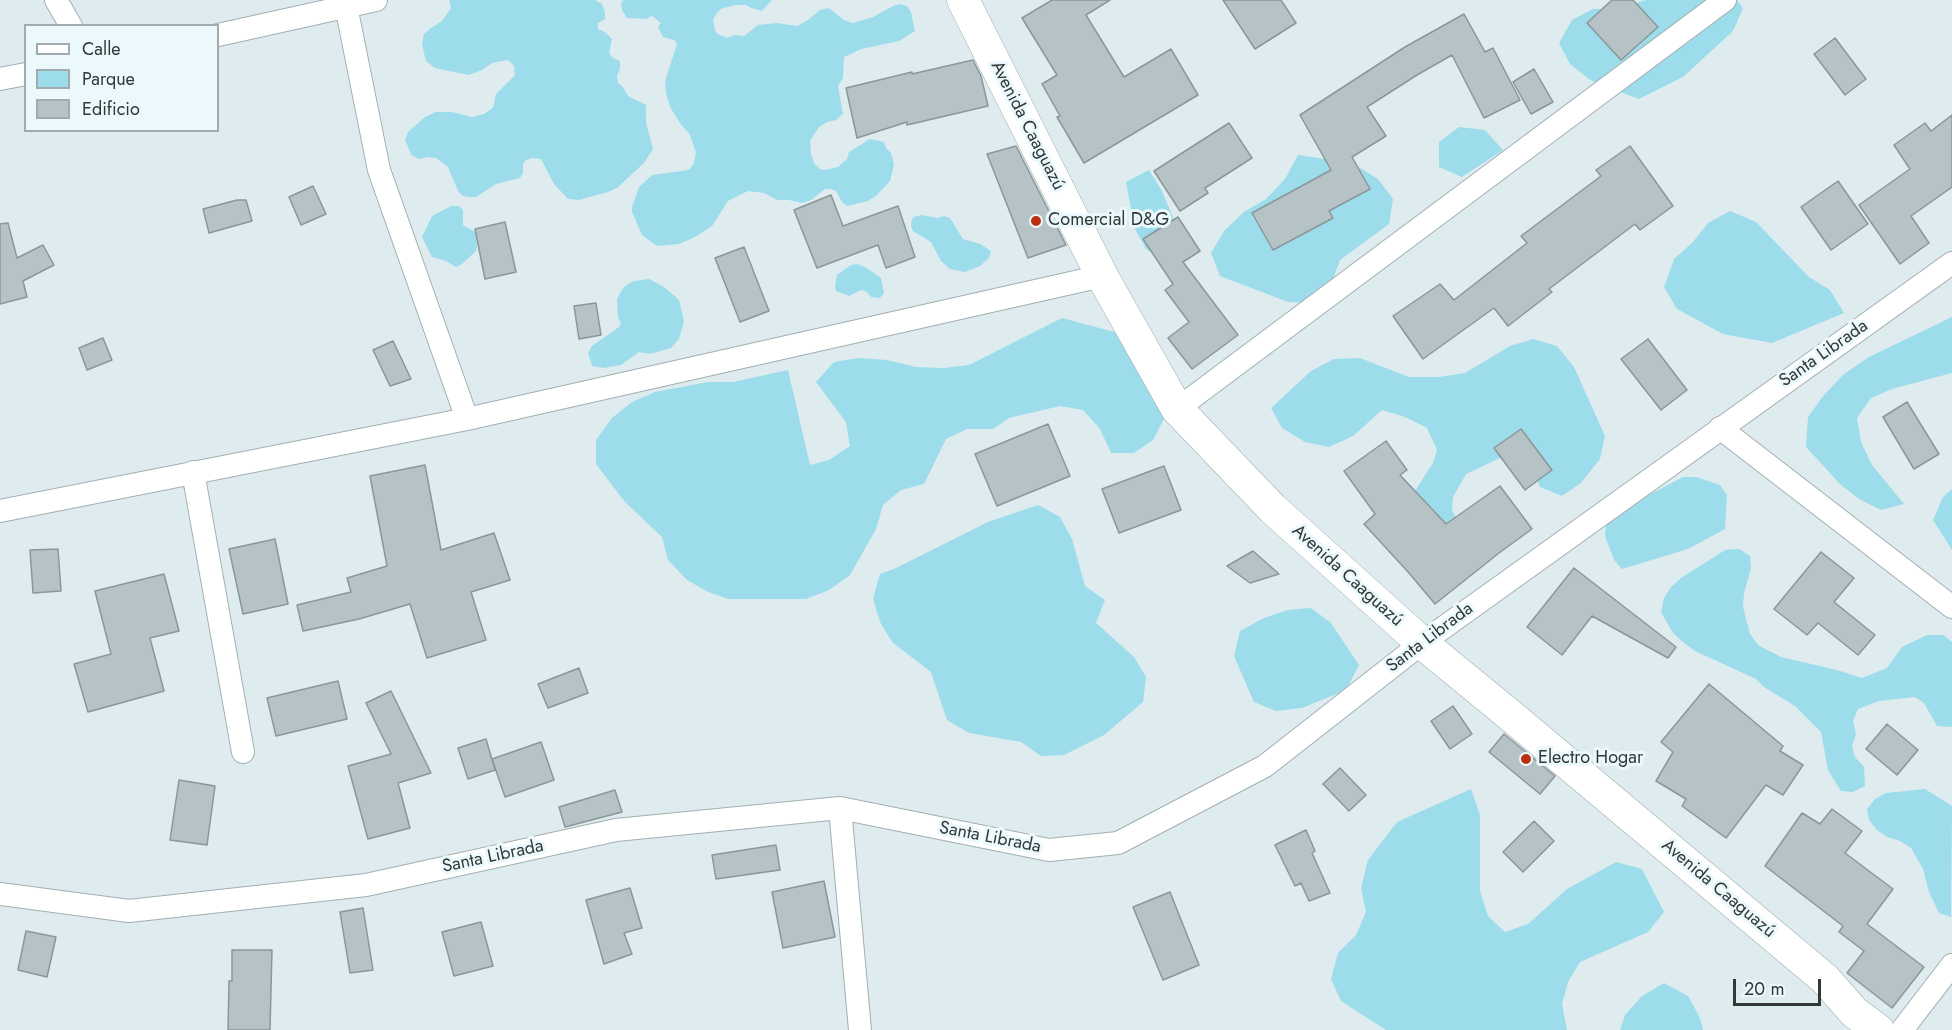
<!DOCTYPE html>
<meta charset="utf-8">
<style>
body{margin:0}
#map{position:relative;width:1952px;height:1030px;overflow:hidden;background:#deecef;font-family:Jost,sans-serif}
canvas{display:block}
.legend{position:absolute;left:24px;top:24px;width:195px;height:108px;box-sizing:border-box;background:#ebf9fd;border:2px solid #a1abae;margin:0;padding:8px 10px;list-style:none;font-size:18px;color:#323738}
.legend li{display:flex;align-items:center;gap:12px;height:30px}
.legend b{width:30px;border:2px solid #a1abae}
.scale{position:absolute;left:1733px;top:979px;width:88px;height:27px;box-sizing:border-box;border:3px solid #323738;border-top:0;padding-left:8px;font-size:18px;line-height:21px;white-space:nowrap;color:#323738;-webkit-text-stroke:4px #ebf9fd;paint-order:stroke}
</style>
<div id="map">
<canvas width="1952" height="1030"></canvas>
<ul class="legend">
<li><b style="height:8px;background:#fff"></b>Calle</li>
<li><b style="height:16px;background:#9ddceb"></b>Parque</li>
<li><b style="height:16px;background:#b5c3c6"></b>Edificio</li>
</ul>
<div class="scale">20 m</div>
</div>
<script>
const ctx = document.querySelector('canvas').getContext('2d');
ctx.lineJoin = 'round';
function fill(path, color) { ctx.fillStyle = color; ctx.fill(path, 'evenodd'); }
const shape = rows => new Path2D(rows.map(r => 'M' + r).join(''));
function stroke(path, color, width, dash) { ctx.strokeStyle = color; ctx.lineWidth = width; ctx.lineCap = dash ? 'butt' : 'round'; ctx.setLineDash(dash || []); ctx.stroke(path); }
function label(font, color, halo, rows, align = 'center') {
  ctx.font = font + ' Jost,sans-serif'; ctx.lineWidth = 6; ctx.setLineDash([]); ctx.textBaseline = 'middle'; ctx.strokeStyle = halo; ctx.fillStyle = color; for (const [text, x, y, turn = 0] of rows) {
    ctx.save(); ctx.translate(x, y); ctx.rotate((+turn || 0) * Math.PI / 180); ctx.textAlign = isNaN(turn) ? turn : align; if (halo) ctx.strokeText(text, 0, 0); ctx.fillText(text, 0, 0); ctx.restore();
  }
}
fill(shape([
 [449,0,595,0,602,4,605,13,605,19,598,23,598,29,605,32,612,39,609,53,613,58,620,61,620,68,617,76,618,83,623,87,628,96,646,105,646,123,653,149,644,163,617,188,608,192,579,200,568,199,554,184,541,159,532,158,526,160,523,164,523,173,520,178,496,184,476,197,468,197,463,196,458,191,448,167,436,158,428,157,420,159,412,156,405,140,408,132,425,117,436,112,452,112,472,117,484,114,493,108,496,94,515,75,514,66,508,60,492,63,482,70,469,75,435,68,426,61,422,45,424,34,431,28,442,21,451,8],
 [624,0,772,0,762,11,751,8,746,5,735,5,721,9,716,14,713,20,715,31,718,34,727,38,735,35,744,36,758,25,777,23,797,26,808,20,820,10,829,8,844,20,853,23,873,17,893,6,900,4,907,6,911,12,915,31,899,41,861,49,844,57,843,78,838,86,843,114,836,120,827,122,819,127,810,141,811,154,814,163,820,169,824,170,838,167,847,159,849,152,870,139,884,142,886,148,891,153,894,165,890,181,877,195,868,201,847,206,842,202,836,191,831,189,825,189,811,200,802,203,789,200,777,200,764,193,748,191,728,201,712,226,695,237,679,244,657,246,642,235,632,212,632,207,639,187,652,175,689,170,694,163,696,152,689,133,682,126,670,107,666,93,665,81,677,44,674,40,663,37,658,27,661,23,652,16,646,19,627,18,622,10,621,3],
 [1646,0,1737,0,1743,8,1733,31,1683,77,1639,99,1590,80,1570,64,1559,43,1572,20,1593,9,1619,8],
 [1459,127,1485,130,1503,150,1462,177,1439,167,1439,142],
 [1298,155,1352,163,1378,179,1393,199,1389,224,1340,260,1331,285,1312,303,1288,302,1220,276,1211,253,1224,231,1244,212,1266,199,1285,179],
 [1149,170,1162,191,1189,256,1165,262,1146,249,1135,229,1126,182],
 [451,206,459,206,463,210,463,225,475,232,477,246,476,251,462,264,456,267,446,261,432,257,422,237,432,216],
 [1730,211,1756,222,1809,277,1830,290,1844,313,1772,343,1723,334,1677,309,1664,287,1674,259,1693,242,1708,223],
 [922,215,937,218,944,216,950,218,963,239,980,244,991,251,989,258,980,266,965,272,950,269,941,261,931,242,913,231,911,226,912,219,914,217],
 [857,264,865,267,881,278,884,293,880,298,871,297,866,291,861,290,849,296,836,291,835,286,837,275,851,265],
 [649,279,664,287,679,300,684,321,679,339,671,348,650,354,639,352,621,365,603,368,592,366,588,353,592,346,619,327,621,324,618,317,617,300,620,293,625,286,634,281],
 [1952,317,1952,373,1892,389,1871,398,1857,418,1861,442,1872,465,1904,504,1881,510,1859,499,1840,484,1806,447,1808,417,1824,395,1844,374,1869,357],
 [1062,318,1118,333,1166,415,1153,440,1134,453,1111,453,1100,429,1083,410,1060,406,1009,418,993,429,967,429,946,439,924,484,901,490,883,505,876,529,850,575,829,590,806,599,728,599,706,591,687,580,668,560,662,537,625,502,596,464,596,440,612,418,632,402,655,392,708,382,733,382,788,370,810,465,829,460,850,446,846,422,816,382,834,362,858,358,887,360,916,367,944,368,969,365],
 [1533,339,1557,346,1574,367,1605,436,1600,459,1581,483,1562,496,1540,487,1530,464,1500,458,1466,474,1453,497,1452,510,1458,522,1453,533,1411,497,1433,463,1437,450,1427,428,1405,417,1382,410,1353,436,1329,447,1305,442,1282,428,1271,408,1311,371,1334,359,1360,358,1409,377,1439,377,1465,373,1510,346],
 [1683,477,1696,477,1720,485,1727,495,1725,529,1688,549,1622,569,1614,560,1605,536,1606,523,1614,513],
 [1952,489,1952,550,1933,520,1943,497],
 [1038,505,1060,517,1072,539,1085,586,1105,600,1096,623,1134,657,1146,677,1143,702,1104,735,1064,755,1041,756,1021,742,969,733,947,720,931,672,892,642,880,622,873,599,880,574,896,568,988,522],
 [1739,549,1750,556,1751,568,1744,593,1743,607,1750,634,1758,645,1781,657,1837,670,1862,678,1887,668,1902,647,1927,635,1943,635,1952,642,1952,727,1937,726,1924,703,1915,697,1879,701,1858,709,1853,721,1856,734,1852,746,1855,757,1864,767,1865,786,1853,792,1841,791,1828,770,1821,732,1795,706,1764,687,1756,679,1695,651,1684,643,1673,633,1661,612,1664,598,1671,587,1681,578,1725,550],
 [1311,608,1331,623,1359,665,1346,690,1302,708,1276,711,1254,702,1234,656,1240,631,1264,618,1288,610],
 [1471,789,1480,815,1480,891,1488,916,1505,932,1528,924,1567,889,1616,862,1642,869,1664,912,1648,932,1580,962,1568,982,1562,1004,1567,1030,1386,1030,1341,1001,1331,979,1338,953,1356,935,1366,912,1361,888,1368,860,1397,822],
 [1925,789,1952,806,1951,917,1939,913,1929,892,1923,869,1911,848,1900,841,1887,837,1877,830,1869,820,1867,809,1875,799,1886,793],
 [1664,983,1688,996,1700,1018,1703,1030,1620,1030,1625,1015,1642,996]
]), '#9ddceb');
const building = shape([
 [1052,0,1110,0,1086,15,1124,77,1171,49,1198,95,1084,163,1057,117,1060,116,1042,84,1057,75,1022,18,1052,0],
 [1223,0,1281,0,1296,23,1255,49,1223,0],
 [1612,0,1633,0,1658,27,1621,60,1587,23,1612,0],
 [1464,14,1485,52,1493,48,1520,100,1484,118,1452,55,1417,75,1367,107,1386,136,1352,157,1370,189,1329,211,1333,218,1273,250,1252,213,1331,170,1300,115,1405,47,1464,14],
 [1835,38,1866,79,1845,95,1814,54,1835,38],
 [973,60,981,76,988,106,907,125,907,122,857,138,846,88,912,72,912,74,973,60],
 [1534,69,1553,102,1531,114,1513,82,1534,69],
 [1952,115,1952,187,1911,216,1929,243,1900,264,1859,205,1910,169,1894,145,1925,123,1931,131,1952,115],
 [1229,123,1252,158,1205,188,1208,193,1180,211,1154,171,1229,123],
 [1016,146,1066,245,1028,258,987,154,1016,146],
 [1630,146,1673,206,1640,230,1635,224,1549,289,1552,292,1508,326,1494,308,1423,359,1393,316,1440,284,1454,300,1527,243,1521,236,1601,176,1596,170,1630,146],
 [1838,181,1868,224,1831,250,1801,207,1838,181],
 [313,186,326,214,301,225,289,197,313,186],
 [831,195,843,226,898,206,915,257,886,268,878,245,817,268,794,210,831,195],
 [237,200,246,200,252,221,209,233,203,209,237,200],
 [1178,217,1200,251,1183,262,1238,335,1192,369,1168,338,1189,322,1165,290,1173,284,1143,239,1178,217],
 [505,222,516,272,485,279,475,229,505,222],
 [8,223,17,258,43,245,54,265,23,281,27,297,0,304,0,224,8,223],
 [744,247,769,311,740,322,715,258,744,247],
 [596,303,601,335,579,339,574,306,596,303],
 [103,338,112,360,87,370,79,348,103,338],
 [1648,339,1687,390,1661,410,1621,359,1648,339],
 [393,341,411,379,390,386,373,350,393,341],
 [1907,402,1939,454,1914,469,1883,417,1907,402],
 [1048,424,1070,476,997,506,975,454,1048,424],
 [1521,429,1552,470,1525,490,1494,448,1521,429],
 [1386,441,1407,470,1400,475,1446,524,1500,486,1532,529,1499,553,1435,604,1409,573,1364,524,1375,514,1344,471,1386,441],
 [425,465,441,550,494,533,510,580,471,592,486,640,427,658,410,604,359,619,303,631,297,605,351,592,347,578,387,566,370,476,425,465],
 [1164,466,1181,510,1119,533,1102,489,1164,466],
 [275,539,288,604,243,614,229,549,275,539],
 [58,549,61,591,33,593,30,550,58,549],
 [1253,551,1279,574,1250,583,1227,566,1253,551],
 [1821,552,1854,578,1834,602,1875,635,1858,655,1818,623,1807,635,1774,609,1821,552],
 [1574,568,1676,647,1668,658,1592,616,1562,655,1527,627,1574,568],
 [164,574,179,631,150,638,164,691,88,712,74,664,111,654,95,591,164,574],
 [579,668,588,693,548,708,538,684,579,668],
 [338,681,347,719,276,736,267,698,338,681],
 [1709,684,1783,746,1780,751,1803,765,1783,795,1766,785,1726,838,1682,806,1686,799,1656,781,1673,752,1661,742,1709,684],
 [391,691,431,773,398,783,410,828,368,839,348,766,391,754,366,703,391,691],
 [1453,706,1472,734,1450,749,1431,721,1453,706],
 [1887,724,1918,750,1897,775,1866,749,1887,724],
 [1504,734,1555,776,1540,794,1489,752,1504,734],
 [486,739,495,770,468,779,458,748,486,739],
 [541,742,554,780,505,797,492,759,541,742],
 [1340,768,1366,795,1349,811,1323,784,1340,768],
 [179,780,215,786,207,845,170,840,179,780],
 [615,790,622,812,565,827,559,807,615,790],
 [1832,809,1862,831,1845,853,1893,889,1867,924,1924,967,1892,1008,1847,973,1864,951,1839,932,1843,926,1765,866,1802,813,1820,824,1832,809],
 [1534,821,1554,841,1523,872,1503,852,1534,821],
 [1306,830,1315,851,1312,853,1330,893,1309,901,1301,883,1295,886,1275,845,1306,830],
 [776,845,780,870,716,879,712,855,776,845],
 [824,881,835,937,783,948,772,892,824,881],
 [630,888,642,928,624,933,632,954,604,964,586,900,630,888],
 [1170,892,1199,965,1163,980,1133,907,1170,892],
 [363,908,373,970,350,973,340,912,363,908],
 [481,922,493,966,454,976,442,932,481,922],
 [26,931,56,937,47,977,18,970,26,931],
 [232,950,272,950,270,1030,228,1030,229,981,232,981,232,950]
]);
fill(building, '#b5c3c6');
stroke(building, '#8a979a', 1.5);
const street = shape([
 [56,0,71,26],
 [346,6,379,170,467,419],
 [218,35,376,0],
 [0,79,26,74],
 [1177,409,1725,0],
 [1720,428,1952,607],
 [193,472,243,752],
 [0,511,467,419,1102,276],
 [840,808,860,1030],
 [0,894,129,911,366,885,616,830,840,808,1049,850,1118,843,1265,766,1422,643,1952,263],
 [1902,1030,1952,965]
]);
const secondary = shape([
 [963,0,1102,276,1177,409,1273,509,1422,643,1511,716,1825,979,1854,1012,1878,1030]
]);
stroke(street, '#a2afb2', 24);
stroke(secondary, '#a2afb2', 33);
stroke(street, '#fff', 22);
stroke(secondary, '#fff', 32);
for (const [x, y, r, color] of [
 [1036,221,6,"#ba300f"],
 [1526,759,6,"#ba300f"]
]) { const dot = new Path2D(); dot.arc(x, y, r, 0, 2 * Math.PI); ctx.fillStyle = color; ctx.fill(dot); stroke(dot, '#ebf9fd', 2); }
label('18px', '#323738', '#ebf9fd', [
 ["Avenida Caaguazú",1027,126,63],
 ["Santa Librada",1824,354,-35],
 ["Avenida Caaguazú",1347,576,42],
 ["Santa Librada",1430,638,-37],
 ["Santa Librada",990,838,11],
 ["Santa Librada",493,857,-12],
 ["Avenida Caaguazú",1718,889,40]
]);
label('18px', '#323738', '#ebf9fd', [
 ["Comercial D&G",1048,221],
 ["Electro Hogar",1538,759]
], 'left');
</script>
